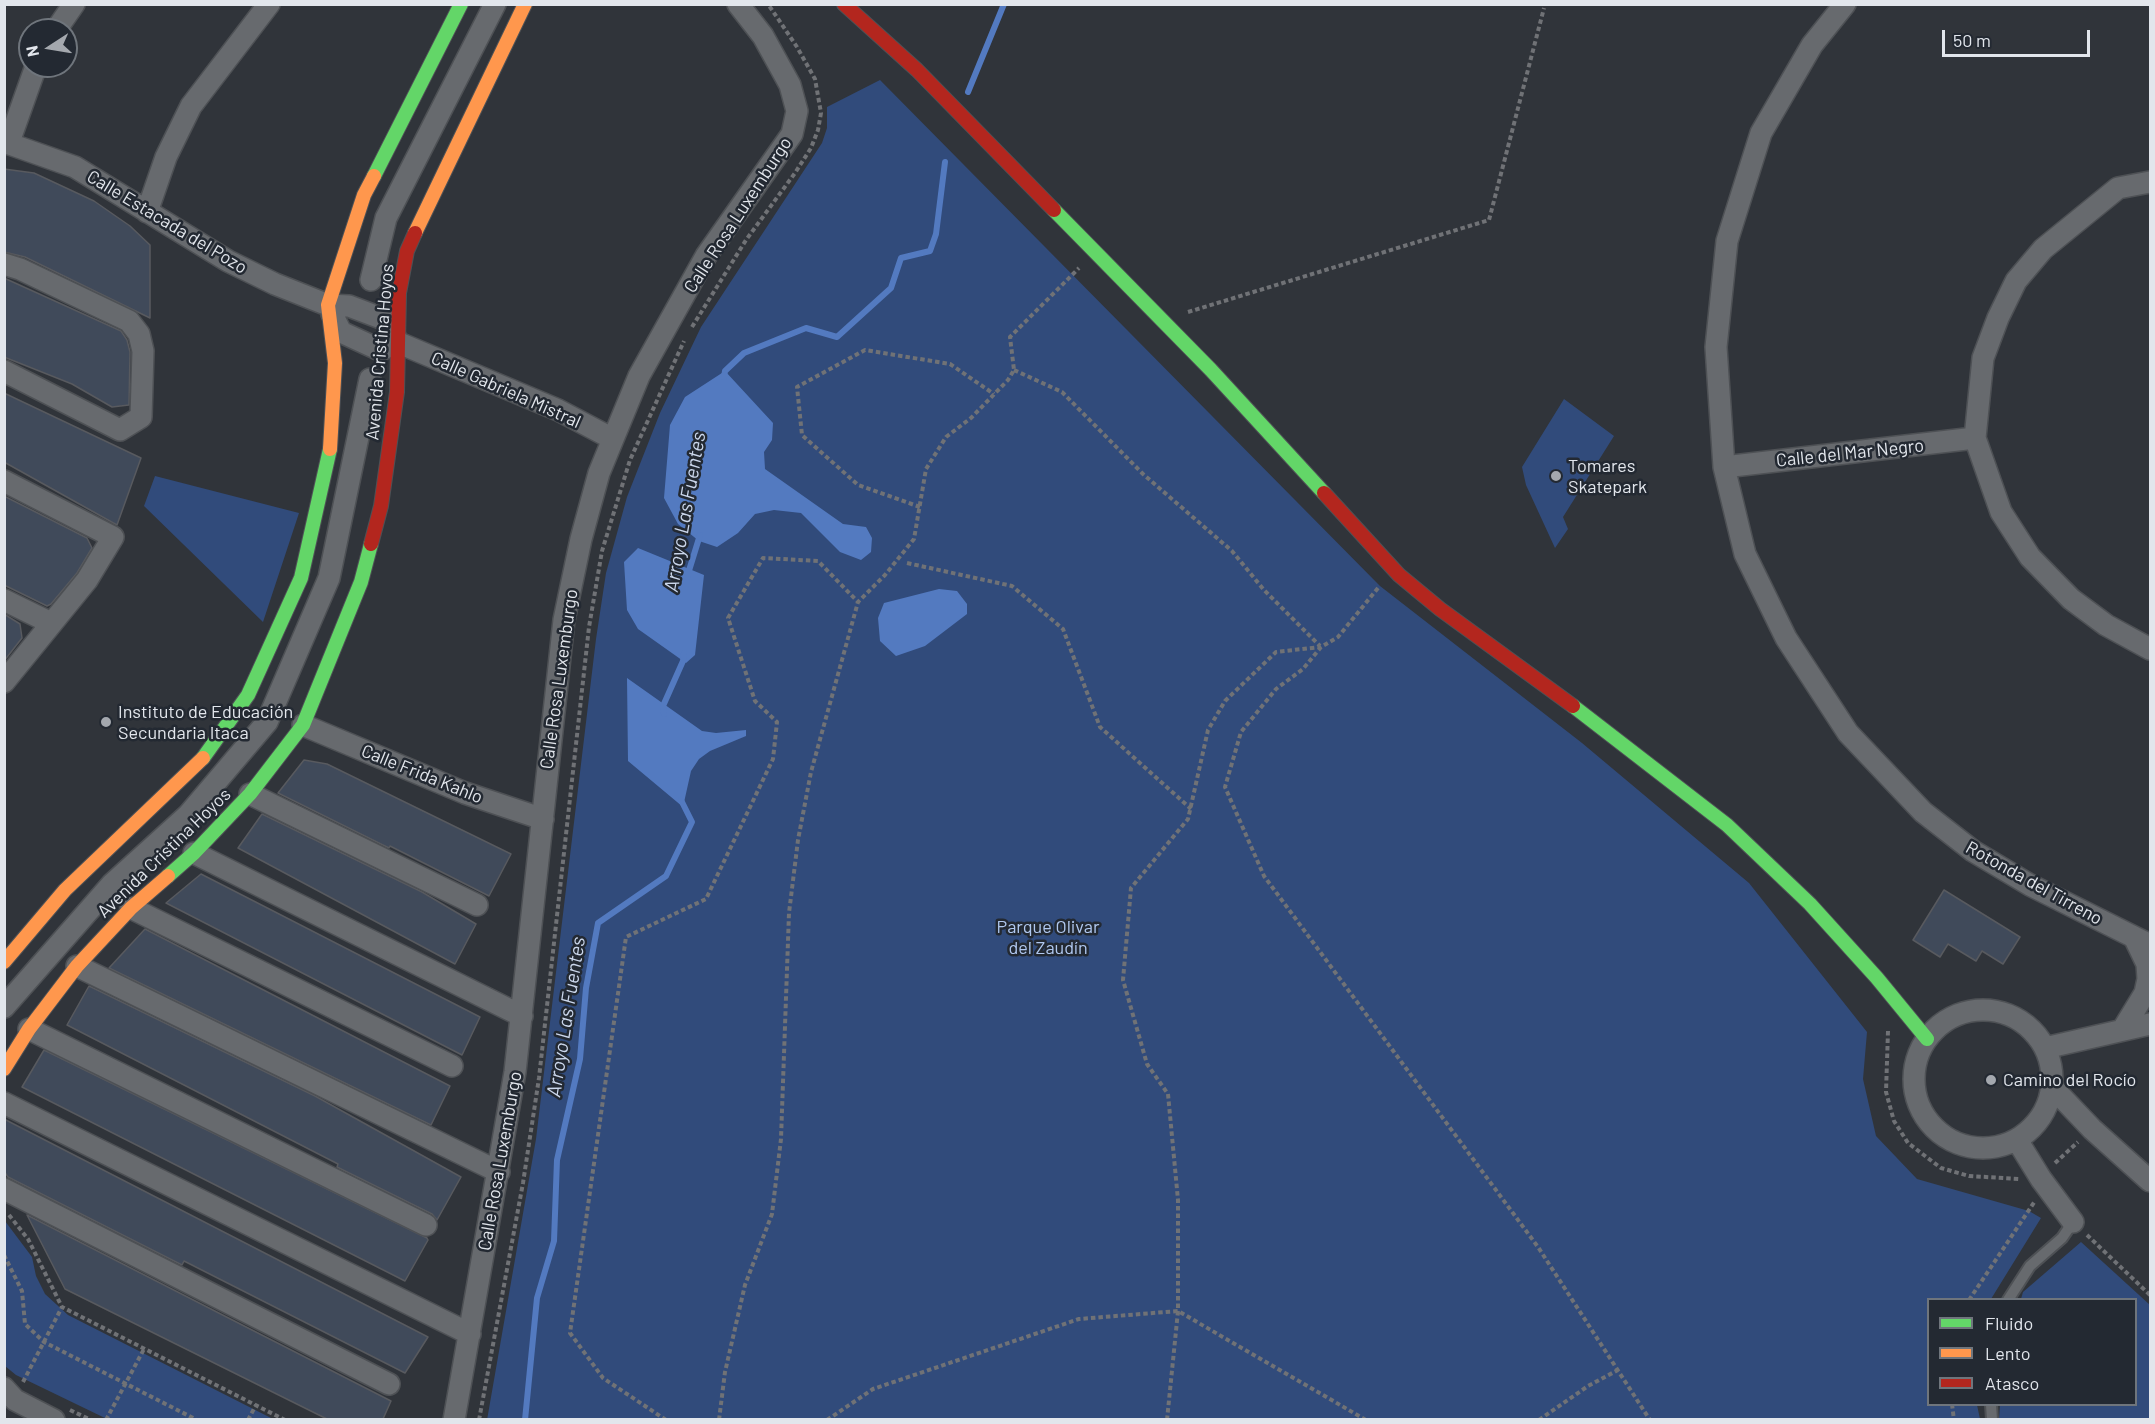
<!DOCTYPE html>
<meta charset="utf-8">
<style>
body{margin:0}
#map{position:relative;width:2155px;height:1424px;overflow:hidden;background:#30343a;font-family:Barlow,sans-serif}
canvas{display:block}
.frame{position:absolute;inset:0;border:6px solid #e2e6ec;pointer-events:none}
.legend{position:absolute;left:1927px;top:1298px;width:210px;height:108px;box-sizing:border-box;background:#232932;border:2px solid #6f757c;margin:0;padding:8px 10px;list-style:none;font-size:18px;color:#e2e6ec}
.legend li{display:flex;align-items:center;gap:12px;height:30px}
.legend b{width:30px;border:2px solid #6f757c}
.north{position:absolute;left:18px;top:18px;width:60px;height:60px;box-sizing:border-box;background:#232932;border:2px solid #6f757c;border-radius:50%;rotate:258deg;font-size:16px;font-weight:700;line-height:24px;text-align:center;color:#e2e6ec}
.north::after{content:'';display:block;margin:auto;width:21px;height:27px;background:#a4a8ae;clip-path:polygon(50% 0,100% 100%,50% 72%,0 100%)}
.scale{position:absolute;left:1942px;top:30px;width:148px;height:27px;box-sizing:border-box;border:3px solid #e2e6ec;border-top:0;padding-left:8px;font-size:18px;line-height:21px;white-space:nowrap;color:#e2e6ec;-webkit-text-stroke:4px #232932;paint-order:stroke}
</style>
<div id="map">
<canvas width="2155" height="1424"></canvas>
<div class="frame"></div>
<ul class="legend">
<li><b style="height:8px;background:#63d668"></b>Fluido</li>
<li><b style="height:8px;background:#ff974d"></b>Lento</li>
<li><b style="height:8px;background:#b3261e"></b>Atasco</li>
</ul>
<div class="north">N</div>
<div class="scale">50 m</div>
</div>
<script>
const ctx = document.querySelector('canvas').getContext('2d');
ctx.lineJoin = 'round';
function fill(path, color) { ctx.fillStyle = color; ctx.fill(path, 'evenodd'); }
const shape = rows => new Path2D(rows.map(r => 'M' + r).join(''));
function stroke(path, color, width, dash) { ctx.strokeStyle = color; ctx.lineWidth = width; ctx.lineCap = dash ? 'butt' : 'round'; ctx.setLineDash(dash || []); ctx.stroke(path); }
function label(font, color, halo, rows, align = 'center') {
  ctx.font = font + ' Barlow,sans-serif'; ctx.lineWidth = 5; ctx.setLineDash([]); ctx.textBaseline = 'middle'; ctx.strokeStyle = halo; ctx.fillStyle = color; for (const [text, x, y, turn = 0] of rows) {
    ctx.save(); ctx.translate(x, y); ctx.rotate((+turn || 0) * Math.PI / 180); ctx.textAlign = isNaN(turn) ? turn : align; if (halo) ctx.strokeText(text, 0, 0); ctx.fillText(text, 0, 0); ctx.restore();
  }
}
fill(shape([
 [880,80,1380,586,1582,743,1749,883,1867,1032,1863,1079,1876,1136,1917,1179,2029,1211,2041,1218,1991,1299,1928,1300,1928,1404,1977,1405,1980,1419,487,1420,536,1139,596,639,606,573,627,497,660,413,701,327,822,143,827,128,827,107],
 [1564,399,1614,436,1563,517,1568,529,1555,548,1526,485,1522,467],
 [155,476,299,513,263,622,144,506],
 [5,1221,32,1257,36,1276,45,1294,68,1315,273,1419,107,1419,16,1375,5,1366],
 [2081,1242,2150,1305,2150,1419,1999,1419,2000,1405,2136,1404,2136,1300,2021,1299,2023,1292]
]), '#314b7b');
fill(shape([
 [725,371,773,423,772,440,764,452,765,469,843,524,866,527,872,538,871,552,861,560,840,552,801,513,774,510,755,514,738,533,717,547,699,541,678,524,664,498,670,425,685,397],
 [638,548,704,575,695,655,686,663,638,629,627,610,624,562],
 [939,589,957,591,967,604,967,614,925,646,896,656,880,641,878,618,884,603],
 [627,678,702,731,716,733,746,730,746,736,710,751,699,759,691,771,683,807,628,761]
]), '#537ac0');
stroke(shape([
 [968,92,1004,4],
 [724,377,725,371,744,353,806,328,837,337,891,288,901,258,930,251,936,234,945,162],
 [687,577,700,535],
 [664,714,663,706,683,661,684,653],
 [525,1420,537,1298,554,1241,557,1160,580,1059,586,988,598,923,666,876,692,822,681,800]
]), '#537ac0', 6);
const building = shape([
 [4,169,34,173,94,201,130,226,150,245,150,318,25,257,4,252,4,169],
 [4,278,121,331,127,340,130,352,129,405,112,407,72,384,4,357,4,278],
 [4,393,141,458,117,525,4,462,4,393],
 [4,496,87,538,92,548,77,573,51,604,47,606,4,585,4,496],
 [4,614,20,624,22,638,4,661,4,614],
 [304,760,327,764,511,854,489,896,390,846,389,848,278,793,304,760],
 [262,814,422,892,476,924,455,964,238,848,262,814],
 [201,874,480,1017,462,1055,166,903,201,874],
 [1944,890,2020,937,2003,964,1982,951,1976,961,1948,944,1940,957,1913,940,1944,890],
 [145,929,450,1086,431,1125,109,968,145,929],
 [89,986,315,1096,461,1177,437,1220,432,1214,337,1167,338,1164,67,1025,89,986],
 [44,1050,427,1238,428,1240,405,1281,22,1087,44,1050],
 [4,1119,428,1337,405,1373,184,1261,182,1265,8,1177,4,1171,4,1119],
 [27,1215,391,1401,383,1419,327,1419,65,1289,27,1215]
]);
fill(building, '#404a5a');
stroke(building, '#585a5f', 1.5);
const lane = shape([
 [2008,1300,2030,1266,2062,1238,2073,1222],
 [1991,1404,1992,1420]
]);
const street = shape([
 [1845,4,1812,45,1761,133,1727,241,1716,347,1724,467,1745,554,1786,638,1848,733,1923,812,1973,851,2030,885,2150,945],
 [56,30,74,4],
 [4,142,75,167,228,261,275,284,328,305,349,306,386,320,398,342],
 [9,142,36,66],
 [2150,182,2118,188,2043,249,2016,281,1998,318,1983,358,1975,438,2001,512,2030,557,2071,599,2106,625,2150,649],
 [147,212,166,157,191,106,269,4],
 [4,264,20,269,129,321,139,334,143,351,141,417,120,430,4,371],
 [371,280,386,218,495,4],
 [332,314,341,332,380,350,399,343],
 [399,343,558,410,613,439],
 [1724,467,1975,438],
 [4,481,113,537,87,580,4,682],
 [4,600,51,623],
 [303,725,465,793,543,819],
 [250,794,477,905],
 [194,853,522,1016],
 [131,908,452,1066],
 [77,966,499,1172],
 [4,1007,112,884,188,815,267,722,329,578,370,379],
 '1914 1079a69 69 0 1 1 138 0a69 69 0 1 1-138 0Z',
 [29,1029,426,1225],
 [2123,1029,2145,993,2148,979,2147,964,2134,937],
 [2045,1048,2150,1024],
 [2052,1087,2092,1129,2150,1181],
 [4,1103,470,1334],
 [2017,1140,2041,1179,2073,1222],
 [4,1189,389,1384],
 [4,1388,15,1400,54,1420],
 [454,1420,515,1072,564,620,581,539,599,473,639,376,706,256,792,134,797,111,790,85,763,36,738,4]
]);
const fast = shape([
 [374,176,461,4],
 [1054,210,1211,370,1324,493],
 [1573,706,1727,825,1810,904,1877,978,1927,1039],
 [203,758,248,695,301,578,330,449],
 [168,876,194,853,250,794,303,725,361,582,371,544]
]);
const slow = shape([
 [415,233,525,4],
 [330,449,335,363,328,305,364,195,374,176],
 [4,962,65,890,203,758],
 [4,1069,29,1029,77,966,131,908,168,876]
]);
const jam = shape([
 [844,4,917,70,1054,210],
 [1324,493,1399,575,1440,609,1573,706],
 [371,544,381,506,397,392,399,293,407,251,415,233]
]);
stroke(lane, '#4e5155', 14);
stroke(street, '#4e5155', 24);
stroke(fast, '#4e5155', 16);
stroke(slow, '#4e5155', 16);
stroke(jam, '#4e5155', 16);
stroke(shape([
 [1188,312,1489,220,1544,8],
 [692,327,746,240,795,173,811,148,818,130,821,113,815,79,797,47,768,4],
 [1014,370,1062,392,1143,474,1232,551,1264,590,1320,646],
 [920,507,858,485,802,435,797,387,865,350,950,364,994,394],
 [907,563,1012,586,1063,629,1100,727,1191,809],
 [1378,588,1338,637,1321,647,1303,669,1276,689,1241,732,1225,787,1264,876,1538,1247,1650,1420],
 [1888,1031,1886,1092,1894,1121,1908,1143,1941,1168,1969,1176,2020,1179],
 [2055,1163,2078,1142],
 [9,1215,28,1239,62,1307,285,1420],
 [2087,1235,2150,1295],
 [4,1255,22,1291,25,1324,44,1342,197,1420],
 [1969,1300,2035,1201],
 [23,1382,62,1307],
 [1952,1404,1954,1420],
 [70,1410,91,1420],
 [106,1420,144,1349],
 [248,1420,256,1405],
 [479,1420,523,1183,539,1078,589,627,602,551,630,460,684,341],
 [666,1420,603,1378,570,1333,626,937,706,899,773,759,777,722,755,701,728,618,763,558,818,561,858,602],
 [719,1420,725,1372,745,1285,772,1214,781,1139,789,913,798,840,811,772,858,602,885,575,914,539,926,469,946,437,971,418,1008,380,1014,370,1010,337,1079,268],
 [827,1420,873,1389,1079,1319,1178,1311,1366,1420],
 [1167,1420,1178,1311,1178,1200,1168,1094,1147,1064,1123,980,1131,888,1188,819,1208,730,1225,701,1276,652,1320,647],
 [1539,1420,1588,1386,1618,1370]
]), '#707276', 4, [4.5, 3]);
stroke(lane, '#676a6e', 10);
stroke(street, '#676a6e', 21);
stroke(fast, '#63d668', 14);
stroke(slow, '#ff974d', 14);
stroke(jam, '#b3261e', 14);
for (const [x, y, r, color] of [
 [1556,476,6,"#a4a8ae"],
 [106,722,6,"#a4a8ae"],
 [1991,1080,6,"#a4a8ae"]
]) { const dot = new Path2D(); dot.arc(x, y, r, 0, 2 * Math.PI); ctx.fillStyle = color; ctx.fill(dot); stroke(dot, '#232932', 2); }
label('18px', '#e2e6ec', '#232932', [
 ["Calle Rosa Luxemburgo",738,215,-57],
 ["Calle Estacada del Pozo",167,222,31],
 ["Avenida Cristina Hoyos",380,352,-85],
 ["Calle Gabriela Mistral",506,390,24],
 ["Calle del Mar Negro",1850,453,-6],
 ["Calle Rosa Luxemburgo",559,679,-82],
 ["Calle Frida Kahlo",422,774,22],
 ["Avenida Cristina Hoyos",164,853,-44],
 ["Rotonda del Tirreno",2034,883,29],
 ["Calle Rosa Luxemburgo",500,1161,-80]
]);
label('18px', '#e2e6ec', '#232932', [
 ["Tomares",1568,466],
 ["Skatepark",1568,487],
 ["Instituto de Educación",118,712],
 ["Secundaria Itaca",118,733],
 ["Camino del Rocío",2003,1080]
], 'left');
label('18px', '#b0c8f0', '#232932', [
 ["Parque Olivar",1048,927],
 ["del Zaudín",1048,948]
]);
label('italic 20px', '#cbd7ec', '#232932', [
 ["Arroyo Las Fuentes",685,512,-80],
 ["Arroyo Las Fuentes",566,1017,-81]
]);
</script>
